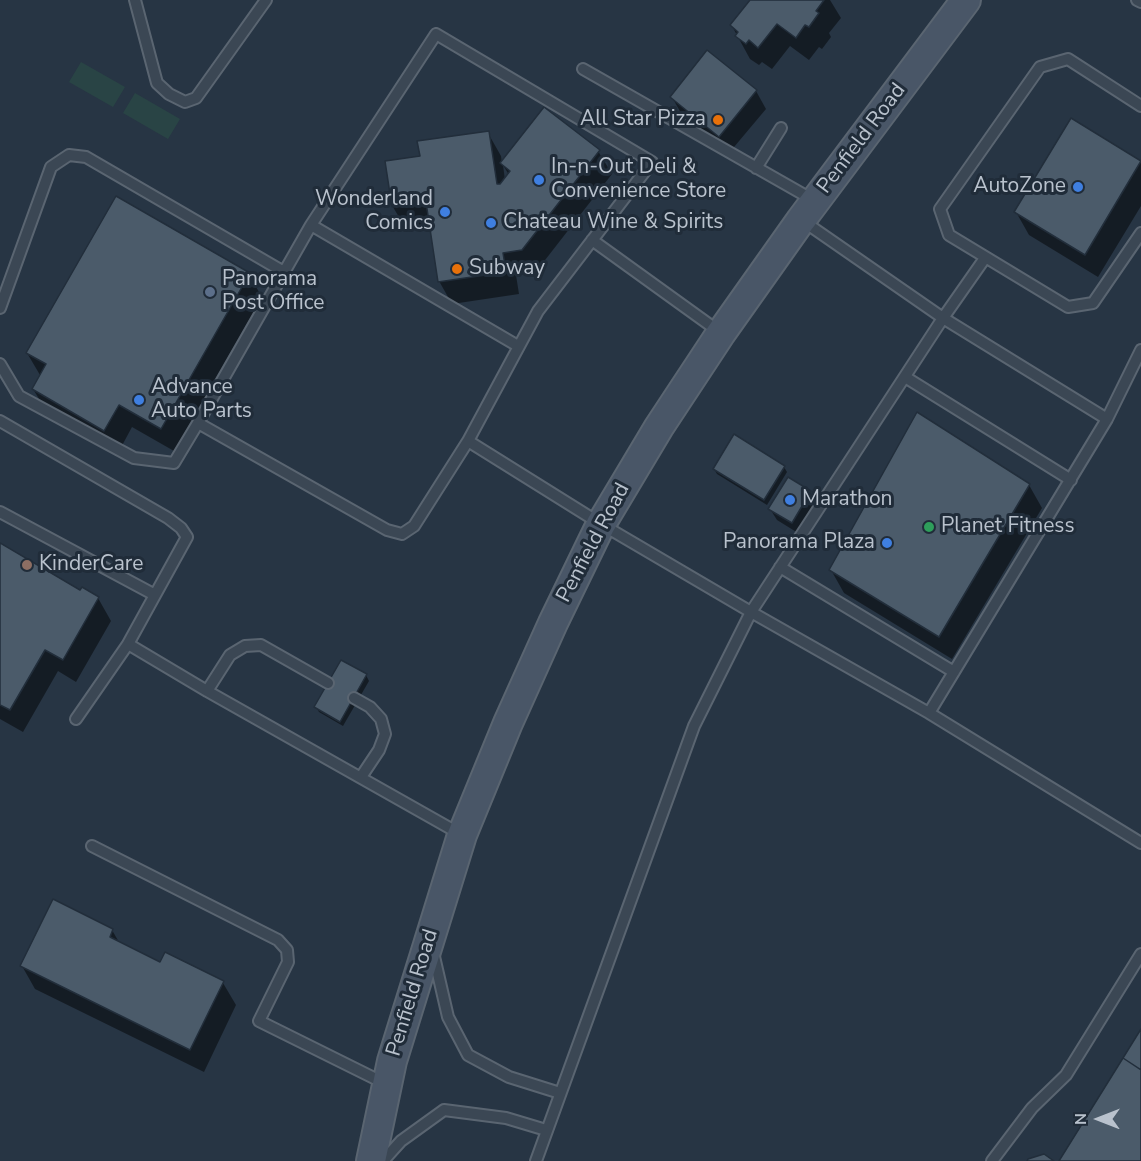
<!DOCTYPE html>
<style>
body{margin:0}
#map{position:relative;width:1141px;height:1161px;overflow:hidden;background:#273544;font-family:"Nunito Sans",sans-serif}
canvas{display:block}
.north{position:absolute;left:1069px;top:1089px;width:60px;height:60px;-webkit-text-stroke:4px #202c39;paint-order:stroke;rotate:270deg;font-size:16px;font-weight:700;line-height:24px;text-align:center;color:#b9c2cd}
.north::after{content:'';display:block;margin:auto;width:21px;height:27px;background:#b9c2cd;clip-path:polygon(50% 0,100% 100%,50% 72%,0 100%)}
</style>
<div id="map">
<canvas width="1141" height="1161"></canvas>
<div class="north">N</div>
</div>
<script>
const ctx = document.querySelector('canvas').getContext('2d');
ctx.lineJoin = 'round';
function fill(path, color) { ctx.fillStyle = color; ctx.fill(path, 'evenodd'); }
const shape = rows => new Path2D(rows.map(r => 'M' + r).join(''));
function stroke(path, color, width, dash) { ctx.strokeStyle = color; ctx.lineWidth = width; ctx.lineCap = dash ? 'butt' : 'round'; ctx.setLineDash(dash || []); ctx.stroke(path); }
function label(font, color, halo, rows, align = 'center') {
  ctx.font = font + ' "Nunito Sans",sans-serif'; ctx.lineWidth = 6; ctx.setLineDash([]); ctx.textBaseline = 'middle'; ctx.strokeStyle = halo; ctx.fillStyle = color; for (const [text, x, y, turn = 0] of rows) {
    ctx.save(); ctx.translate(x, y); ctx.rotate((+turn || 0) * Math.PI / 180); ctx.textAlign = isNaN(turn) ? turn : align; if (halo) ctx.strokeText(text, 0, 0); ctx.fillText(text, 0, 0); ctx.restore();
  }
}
fill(shape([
 [81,62,125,87,113,107,69,82],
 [135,93,180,119,168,139,123,113]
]), '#294445');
fill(shape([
 [751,0,830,0,841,18,829,33,831,37,822,49,819,47,809,60,790,46,772,69,762,62,759,65,750,59,732,26],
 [756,91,766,109,729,153,682,115,672,97],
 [1072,120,1141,163,1141,206,1098,277,1029,235,1016,212],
 [488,133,501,156,502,163,598,151,612,174,535,273,516,275,519,294,452,304,439,281,431,226,406,229,393,207,421,157],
 [503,165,509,175,505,180],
 [249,275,262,297,174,451,132,427,118,453,47,412,33,389,40,375,27,353],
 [784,467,787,472,767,505,717,474,714,469],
 [1029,485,1042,508,952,659,844,593,831,570],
 [810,492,816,504,798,533,777,520,770,509],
 [0,545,81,592,98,598,111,621,76,682,58,671,23,732,0,719],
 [366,675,369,681,343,726,319,712,316,707],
 [112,930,120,944,160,964,223,983,236,1005,204,1072,35,989,22,966]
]), '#0007');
const building = shape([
 [750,0,824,0,816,11,819,13,809,27,805,25,796,38,777,24,758,48,749,40,746,44,735,36,738,32,730,25,750,0],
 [707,50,757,90,719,137,670,97,707,50],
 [544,107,600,150,522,250,503,253,506,272,438,282,426,202,392,207,385,161,420,156,417,141,489,131,497,184,500,184,510,171,500,163,544,107],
 [1071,118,1141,161,1085,255,1014,212,1071,118],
 [116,196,250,273,161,429,119,405,104,431,32,389,46,364,26,353,116,196],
 [917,412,1030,484,939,637,829,570,917,412],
 [734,434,785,466,764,500,713,469,734,434],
 [788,477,811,491,792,523,768,509,788,477],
 [0,543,80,590,82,587,99,597,63,660,45,650,10,710,0,705,0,543],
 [341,660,367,674,340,722,314,707,341,660],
 [53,899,113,929,110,937,160,962,165,952,224,981,190,1050,20,966,53,899],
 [1141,1029,1141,1070,1123,1058,1141,1029],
 [1123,1058,1141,1070,1141,1161,1059,1161,1123,1058],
 [1044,1154,1054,1161,1027,1161,1028,1159,1044,1154]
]);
fill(building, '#4b5b6a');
stroke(building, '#222e3b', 1.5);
const lane = shape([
 [135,0,157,83,169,94,185,102,196,98,266,0],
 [1137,0,1141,2],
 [436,34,652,162,538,311,468,441,414,526,402,534,387,530,198,423,311,225,436,34],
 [583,69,815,201],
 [1141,106,1068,59,1040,67,940,209,949,235,1068,307,1093,303,1141,233],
 [756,168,781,128],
 [803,221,943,318,1107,419],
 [311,225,518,346],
 [592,240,721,333],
 [0,308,51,167,69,155,86,157,284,272],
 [0,364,19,396,134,458,174,463,198,423],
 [905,377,1071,480],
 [0,421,168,518,181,528,187,537,128,644],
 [468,441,601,524,751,612,929,713,1141,843],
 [0,512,155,595],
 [780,567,954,672],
 [207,691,230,655,245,646,261,645,328,683],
 [354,698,370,707,381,719,385,734,379,750,361,777],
 [929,713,1107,419,1141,350],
 [76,719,128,644,207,691,462,835],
 [92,846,278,940,287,950,288,962,259,1021,386,1084],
 [433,952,448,1017,468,1055,509,1077,560,1093],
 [383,1161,401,1141,444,1110,506,1118,546,1130],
 [536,1161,694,726,751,612,943,318,985,258],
 [992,1161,1032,1108,1066,1075,1141,954]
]);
const secondary = shape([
 [371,1161,392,1061,462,835,508,723,553,623,601,524,659,427,721,333,801,220,966,0]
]);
stroke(lane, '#5a6571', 14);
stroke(secondary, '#5a6571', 32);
stroke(lane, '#3b4754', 10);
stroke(secondary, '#495667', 28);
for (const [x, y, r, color] of [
 [718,120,6,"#e8710a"],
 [539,180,6,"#3f7fe0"],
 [1078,187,6,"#3f7fe0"],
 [445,212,6,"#3f7fe0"],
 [491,223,6,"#3f7fe0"],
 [457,269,6,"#e8710a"],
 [210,292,6,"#5c6f8a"],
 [139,400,6,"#3f7fe0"],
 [790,500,6,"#3f7fe0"],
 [929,527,6,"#2e9e5b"],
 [887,543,6,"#3f7fe0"],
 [27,565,6,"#8d6e63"]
]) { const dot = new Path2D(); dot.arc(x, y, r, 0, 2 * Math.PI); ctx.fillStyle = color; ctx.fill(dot); stroke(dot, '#202c39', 2); }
label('21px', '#b9c2cd', '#202c39', [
 ["All Star Pizza",706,120,"right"],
 ["In-n-Out Deli &",551,168],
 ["Convenience Store",551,192],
 ["AutoZone",1066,187,"right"],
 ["Wonderland",433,200,"right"],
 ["Comics",433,224,"right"],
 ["Chateau Wine & Spirits",503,223],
 ["Subway",469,269],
 ["Panorama",222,280],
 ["Post Office",222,304],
 ["Advance",151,388],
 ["Auto Parts",151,412],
 ["Marathon",802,500],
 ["Planet Fitness",941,527],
 ["Panorama Plaza",875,543,"right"],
 ["KinderCare",39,565]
], 'left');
label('21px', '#b9c2cd', '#202c39', [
 ["Penfield Road",862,139,-53],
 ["Penfield Road",594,543,-62],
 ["Penfield Road",413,993,-73]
]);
</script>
